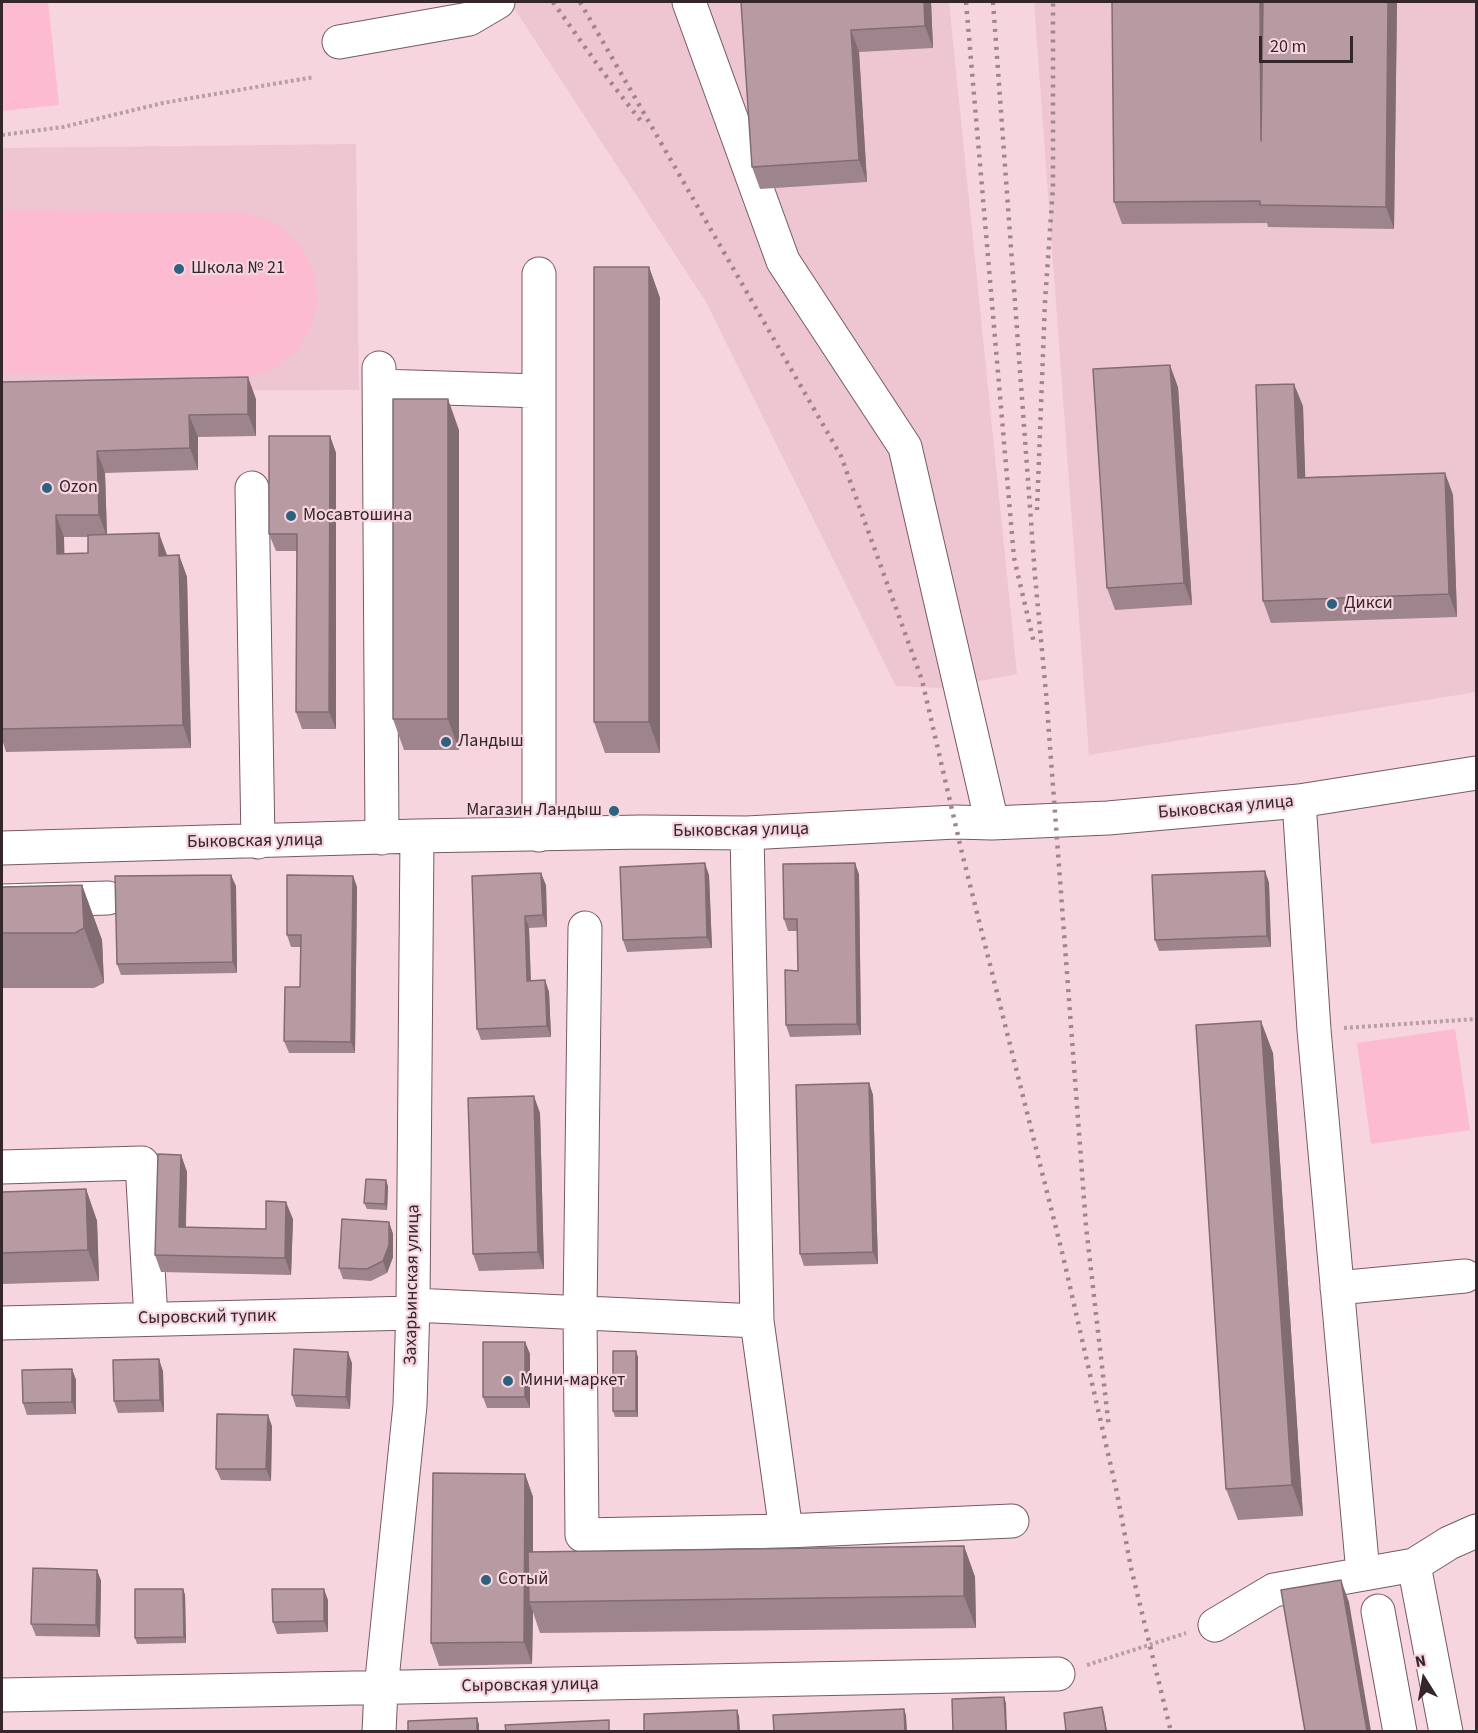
<!DOCTYPE html>
<meta charset="utf-8">
<style>
body{margin:0}
#map{position:relative;width:1478px;height:1733px;overflow:hidden;background:#f6d5df;font-family:"Source Sans 3",sans-serif}
canvas{display:block}
.frame{position:absolute;inset:0;border:3px solid #33272b;pointer-events:none}
.north{position:absolute;left:1394px;top:1649px;width:60px;height:60px;-webkit-text-stroke:4px #f6d5df;paint-order:stroke;rotate:349deg;font-size:16px;font-weight:700;line-height:24px;text-align:center;color:#33272b}
.north::after{content:'';display:block;margin:auto;width:21px;height:27px;background:#33272b;clip-path:polygon(50% 0,100% 100%,50% 72%,0 100%)}
.scale{position:absolute;left:1259px;top:36px;width:94px;height:27px;box-sizing:border-box;border:3px solid #33272b;border-top:0;padding-left:8px;font-size:18px;line-height:21px;white-space:nowrap;color:#33272b;-webkit-text-stroke:4px #f6d5df;paint-order:stroke}
</style>
<div id="map">
<canvas width="1478" height="1733"></canvas>
<div class="frame"></div>
<div class="north">N</div>
<div class="scale">20 m</div>
</div>
<script>
const ctx = document.querySelector('canvas').getContext('2d');
ctx.lineJoin = 'round';
function fill(path, color) { ctx.fillStyle = color; ctx.fill(path, 'evenodd'); }
const shape = rows => new Path2D(rows.map(r => 'M' + r).join(''));
function stroke(path, color, width, dash) { ctx.strokeStyle = color; ctx.lineWidth = width; ctx.lineCap = dash ? 'butt' : 'round'; ctx.setLineDash(dash || []); ctx.stroke(path); }
function label(font, color, halo, rows, align = 'center') {
  ctx.font = font + ' "Source Sans 3",sans-serif'; ctx.lineWidth = 4.5; ctx.setLineDash([]); ctx.textBaseline = 'middle'; ctx.strokeStyle = halo; ctx.fillStyle = color; for (const [text, x, y, turn = 0] of rows) {
    ctx.save(); ctx.translate(x, y); ctx.rotate((+turn || 0) * Math.PI / 180); ctx.textAlign = isNaN(turn) ? turn : align; if (halo) ctx.strokeText(text, 0, 0); ctx.fillText(text, 0, 0); ctx.restore();
  }
}
fill(shape([
 [510,2,949,2,1017,674,944,688,896,686,706,302],
 [1034,2,1476,2,1476,692,1089,755],
 [356,144,359,390,2,391,2,148]
]), '#eec6d2');
fill(shape([
 [2,2,48,2,59,105,2,111],
 [2,210,231,212,258,216,283,228,302,247,314,272,318,299,312,326,298,349,276,367,251,376,2,374],
 [1455,1029,1470,1130,1371,1144,1357,1043]
]), '#fcbbd0');
const minor = shape([
 [689,2,783,261,905,447,992,823],
 [339,42,469,19,498,2],
 [379,368,382,838],
 [379,386,539,391],
 [252,488,258,842],
 [1299,801,1314,1030,1363,1573],
 [747,833,757,1321,786,1531],
 [539,835,539,274],
 [2,848,417,836,642,832,747,833,955,822,992,823,1108,818,1299,801,1476,773],
 [2,901,108,898],
 [585,928,580,1313,582,1535,786,1531,1012,1521],
 [2,1167,142,1163,151,1319],
 [1337,1288,1465,1276],
 [413,1305,757,1321],
 [2,1323,413,1313],
 [1414,1565,1446,1732],
 [1378,1611,1400,1732],
 [1215,1625,1274,1590,1414,1565,1449,1543,1476,1531],
 [2,1695,1058,1674],
 [379,1732,381,1689,410,1405,413,1305,417,836]
]);
stroke(minor, '#765a63', 35);
stroke(shape([
 [2,135,63,127,163,103,314,77],
 [1344,1028,1476,1019],
 [1087,1665,1186,1633]
]), '#b89ea6', 4, [3, 3]);
stroke(minor, '#fff', 33);
stroke(shape([
 [553,2,602,71,644,125],
 [580,2,841,456,922,680,962,853,1063,1256,1117,1493,1131,1568,1171,1732],
 [966,2,1014,558,1034,643],
 [993,2,1035,576,1046,693,1086,1226,1109,1428],
 [1037,510,1045,302,1053,187,1053,2]
]), '#9e868e', 4.5, [3, 6]);
fill(shape([
 [741,2,931,2,933,48,859,52,867,182,760,189,752,167],
 [1112,2,1397,2,1394,229,1268,227,1267,223,1122,224,1114,202],
 [649,267,660,298,660,753,605,753,594,722],
 [2,382,256,399,256,436,198,437,198,470,105,473,107,535,167,555,179,555,187,577,191,748,6,752,2,739],
 [64,537,88,537,88,553,64,554],
 [1178,387,1192,605,1115,610,1107,588],
 [1303,406,1305,477,1445,473,1453,495,1457,617,1271,623,1263,601],
 [459,430,459,750,404,750,393,719],
 [330,436,336,453,336,729,302,729,296,712,297,551,276,551,269,534],
 [1265,871,1269,883,1271,947,1159,951,1155,940],
 [859,874,861,1035,790,1037,786,1025,798,971,797,931,788,931,784,919],
 [709,875,712,948,627,952,623,940],
 [353,876,357,887,355,1053,289,1053,284,1041,300,987,301,947,291,947,287,935],
 [472,876,546,885,547,927,529,928,531,981,545,980,549,992,551,1037,481,1040,477,1029],
 [82,885,102,940,104,983,94,988,2,988,2,887],
 [236,886,237,973,121,975,117,964],
 [1273,1053,1303,1516,1238,1520,1226,1489],
 [869,1083,873,1095,878,1264,804,1266,800,1254],
 [540,1113,544,1269,479,1271,473,1254],
 [181,1155,187,1172,186,1227,266,1229,293,1219,291,1275,161,1272,155,1255],
 [388,1186,387,1210,367,1209,364,1203],
 [86,1189,97,1221,99,1281,2,1284,2,1192],
 [389,1222,393,1234,393,1257,387,1273,371,1281,343,1279,339,1268],
 [525,1342,530,1354,530,1408,487,1408,483,1397],
 [638,1357,638,1417,615,1417,613,1411],
 [352,1363,350,1409,296,1407,292,1395],
 [72,1369,76,1380,76,1414,27,1415,23,1403],
 [163,1371,164,1412,118,1413,114,1401],
 [272,1426,271,1481,221,1480,216,1469],
 [525,1474,533,1497,533,1552,964,1546,975,1577,976,1628,540,1633,533,1612,532,1664,439,1666,431,1643],
 [97,1570,101,1581,100,1637,36,1636,31,1624],
 [183,1589,185,1595,186,1643,137,1644,135,1638],
 [328,1600,328,1632,277,1634,273,1622]
]), '#9e848c');
fill(shape([
 [924,2,931,2,933,48,925,26],
 [1260,2,1267,2,1261,141],
 [1388,2,1397,2,1394,229,1386,207],
 [851,30,859,52,867,182,859,160],
 [649,267,660,298,660,753,649,722],
 [1170,365,1178,387,1192,605,1184,583],
 [248,377,256,399,256,436,248,414],
 [1294,384,1303,406,1306,500,1298,478],
 [448,399,459,430,459,750,448,719],
 [189,415,198,437,198,470,190,448],
 [330,436,336,453,336,729,329,712],
 [97,451,105,473,107,537,99,515],
 [1445,473,1453,495,1457,617,1449,594],
 [56,515,64,537,65,576,57,554],
 [159,533,167,555,159,556],
 [179,555,187,577,191,748,183,725],
 [705,863,709,875,712,948,707,937],
 [855,863,859,874,861,1035,857,1024],
 [1265,871,1269,883,1271,947,1267,936],
 [541,873,546,885,547,927,543,915],
 [231,875,236,886,237,973,233,962],
 [353,876,357,887,355,1053,351,1042],
 [82,885,102,940,104,983,84,928],
 [525,916,529,928,531,993,527,981],
 [545,980,549,992,551,1037,547,1026],
 [1261,1021,1273,1053,1303,1516,1292,1485],
 [869,1083,873,1095,878,1264,873,1252],
 [534,1096,540,1113,544,1269,538,1252],
 [181,1155,187,1172,185,1244,179,1227],
 [386,1180,388,1186,387,1210,385,1204],
 [86,1189,97,1221,99,1281,88,1250],
 [286,1202,293,1219,291,1275,285,1258],
 [389,1222,393,1234,393,1257,387,1273,383,1261],
 [525,1342,530,1354,530,1408,525,1397],
 [636,1351,638,1357,638,1417,636,1411],
 [348,1352,352,1363,350,1409,346,1397],
 [159,1359,163,1371,164,1412,160,1400],
 [72,1369,76,1380,76,1414,72,1402],
 [268,1415,272,1426,271,1481,266,1469],
 [525,1474,533,1497,533,1602,529,1602,533,1612,532,1664,524,1642],
 [964,1546,975,1577,976,1628,964,1596],
 [97,1570,101,1581,100,1637,96,1625],
 [1341,1580,1349,1602,1371,1731,1367,1731],
 [183,1589,185,1595,186,1643,184,1637],
 [324,1589,328,1600,328,1632,324,1621],
 [1004,1697,1006,1703,1007,1731,1006,1731],
 [1102,1707,1104,1713,1107,1731,1106,1731],
 [904,1709,906,1715,907,1731,905,1731],
 [737,1710,739,1716,740,1731,738,1731],
 [477,1718,479,1724,479,1731,477,1731]
]), '#816c72');
const building = shape([
 [741,2,924,2,925,26,851,30,859,160,752,167,741,2],
 [1112,2,1260,2,1261,141,1263,2,1388,2,1386,207,1260,205,1260,201,1114,202,1112,2],
 [594,267,649,267,649,722,594,722,594,267],
 [1170,365,1184,583,1107,588,1093,369,1170,365],
 [248,377,248,414,189,415,190,448,97,451,99,515,56,515,57,554,88,553,88,535,159,533,159,556,179,555,183,725,2,729,2,382,248,377],
 [1294,384,1298,478,1445,473,1449,594,1263,601,1256,385,1294,384],
 [393,399,448,399,448,719,393,719,393,399],
 [269,436,330,436,329,712,296,712,297,534,269,534,269,436],
 [705,863,707,937,623,940,620,867,705,863],
 [855,863,857,1024,786,1025,785,970,798,971,797,919,784,919,783,864,855,863],
 [1265,871,1267,936,1155,940,1152,875,1265,871],
 [541,873,543,915,525,916,527,981,545,980,547,1026,477,1029,472,876,541,873],
 [231,875,233,962,117,964,115,876,231,875],
 [287,875,353,876,351,1042,284,1041,285,987,300,987,301,935,287,935,287,875],
 [82,885,84,928,75,933,2,933,2,887,82,885],
 [1261,1021,1292,1485,1226,1489,1196,1025,1261,1021],
 [869,1083,873,1252,800,1254,796,1085,869,1083],
 [534,1096,538,1252,473,1254,468,1098,534,1096],
 [158,1154,181,1155,179,1227,266,1229,266,1201,286,1202,285,1258,155,1255,158,1154],
 [366,1179,386,1180,385,1204,364,1203,366,1179],
 [86,1189,88,1250,2,1253,2,1192,86,1189],
 [342,1219,389,1222,389,1245,383,1261,367,1269,339,1268,342,1219],
 [483,1342,525,1342,525,1397,483,1397,483,1342],
 [294,1349,348,1352,346,1397,292,1395,294,1349],
 [613,1351,636,1351,636,1411,613,1411,613,1351],
 [159,1359,160,1400,114,1401,113,1360,159,1359],
 [72,1369,72,1402,23,1403,22,1370,72,1369],
 [217,1414,268,1415,266,1469,216,1469,217,1414],
 [433,1473,525,1474,524,1642,431,1643,433,1473],
 [964,1546,964,1596,529,1602,528,1552,964,1546],
 [33,1568,97,1570,96,1625,31,1624,33,1568],
 [1341,1580,1367,1731,1305,1731,1281,1590,1341,1580],
 [135,1589,183,1589,184,1637,135,1638,135,1589],
 [272,1589,324,1589,324,1621,273,1622,272,1589],
 [1004,1697,1006,1731,953,1731,952,1699,1004,1697],
 [1102,1707,1106,1731,1066,1731,1064,1713,1102,1707],
 [904,1709,905,1731,774,1731,773,1715,904,1709],
 [737,1710,738,1731,644,1731,644,1714,737,1710],
 [477,1718,477,1731,408,1731,408,1721,477,1718],
 [609,1720,609,1731,506,1731,505,1725,609,1720]
]);
fill(building, '#b89aa3');
stroke(building, '#816c72', 1.5);
for (const [x, y, r, color] of [
 [179,269,6,"#2d617d"],
 [47,488,6,"#2d617d"],
 [291,516,6,"#2d617d"],
 [1332,604,6,"#2d617d"],
 [446,742,6,"#2d617d"],
 [614,811,6,"#2d617d"],
 [508,1381,6,"#2d617d"],
 [486,1580,6,"#2d617d"]
]) { const dot = new Path2D(); dot.arc(x, y, r, 0, 2 * Math.PI); ctx.fillStyle = color; ctx.fill(dot); stroke(dot, '#f6d5df', 2); }
label('18px', '#33272b', '#f6d5df', [
 ["Школа № 21",191,269],
 ["Ozon",59,488],
 ["Мосавтошина",303,516],
 ["Дикси",1344,604],
 ["Ландыш",458,742],
 ["Магазин Ландыш",602,811,"right"],
 ["Мини-маркет",520,1381],
 ["Сотый",498,1580]
], 'left');
label('18px', '#33272b', '#f6d5df', [
 ["Быковская улица",1226,808,-5],
 ["Быковская улица",741,831,-1],
 ["Быковская улица",255,842,-1],
 ["Захарьинская улица",413,1285,-89],
 ["Сыровский тупик",207,1318,-1],
 ["Сыровская улица",530,1686,-1]
]);
</script>
